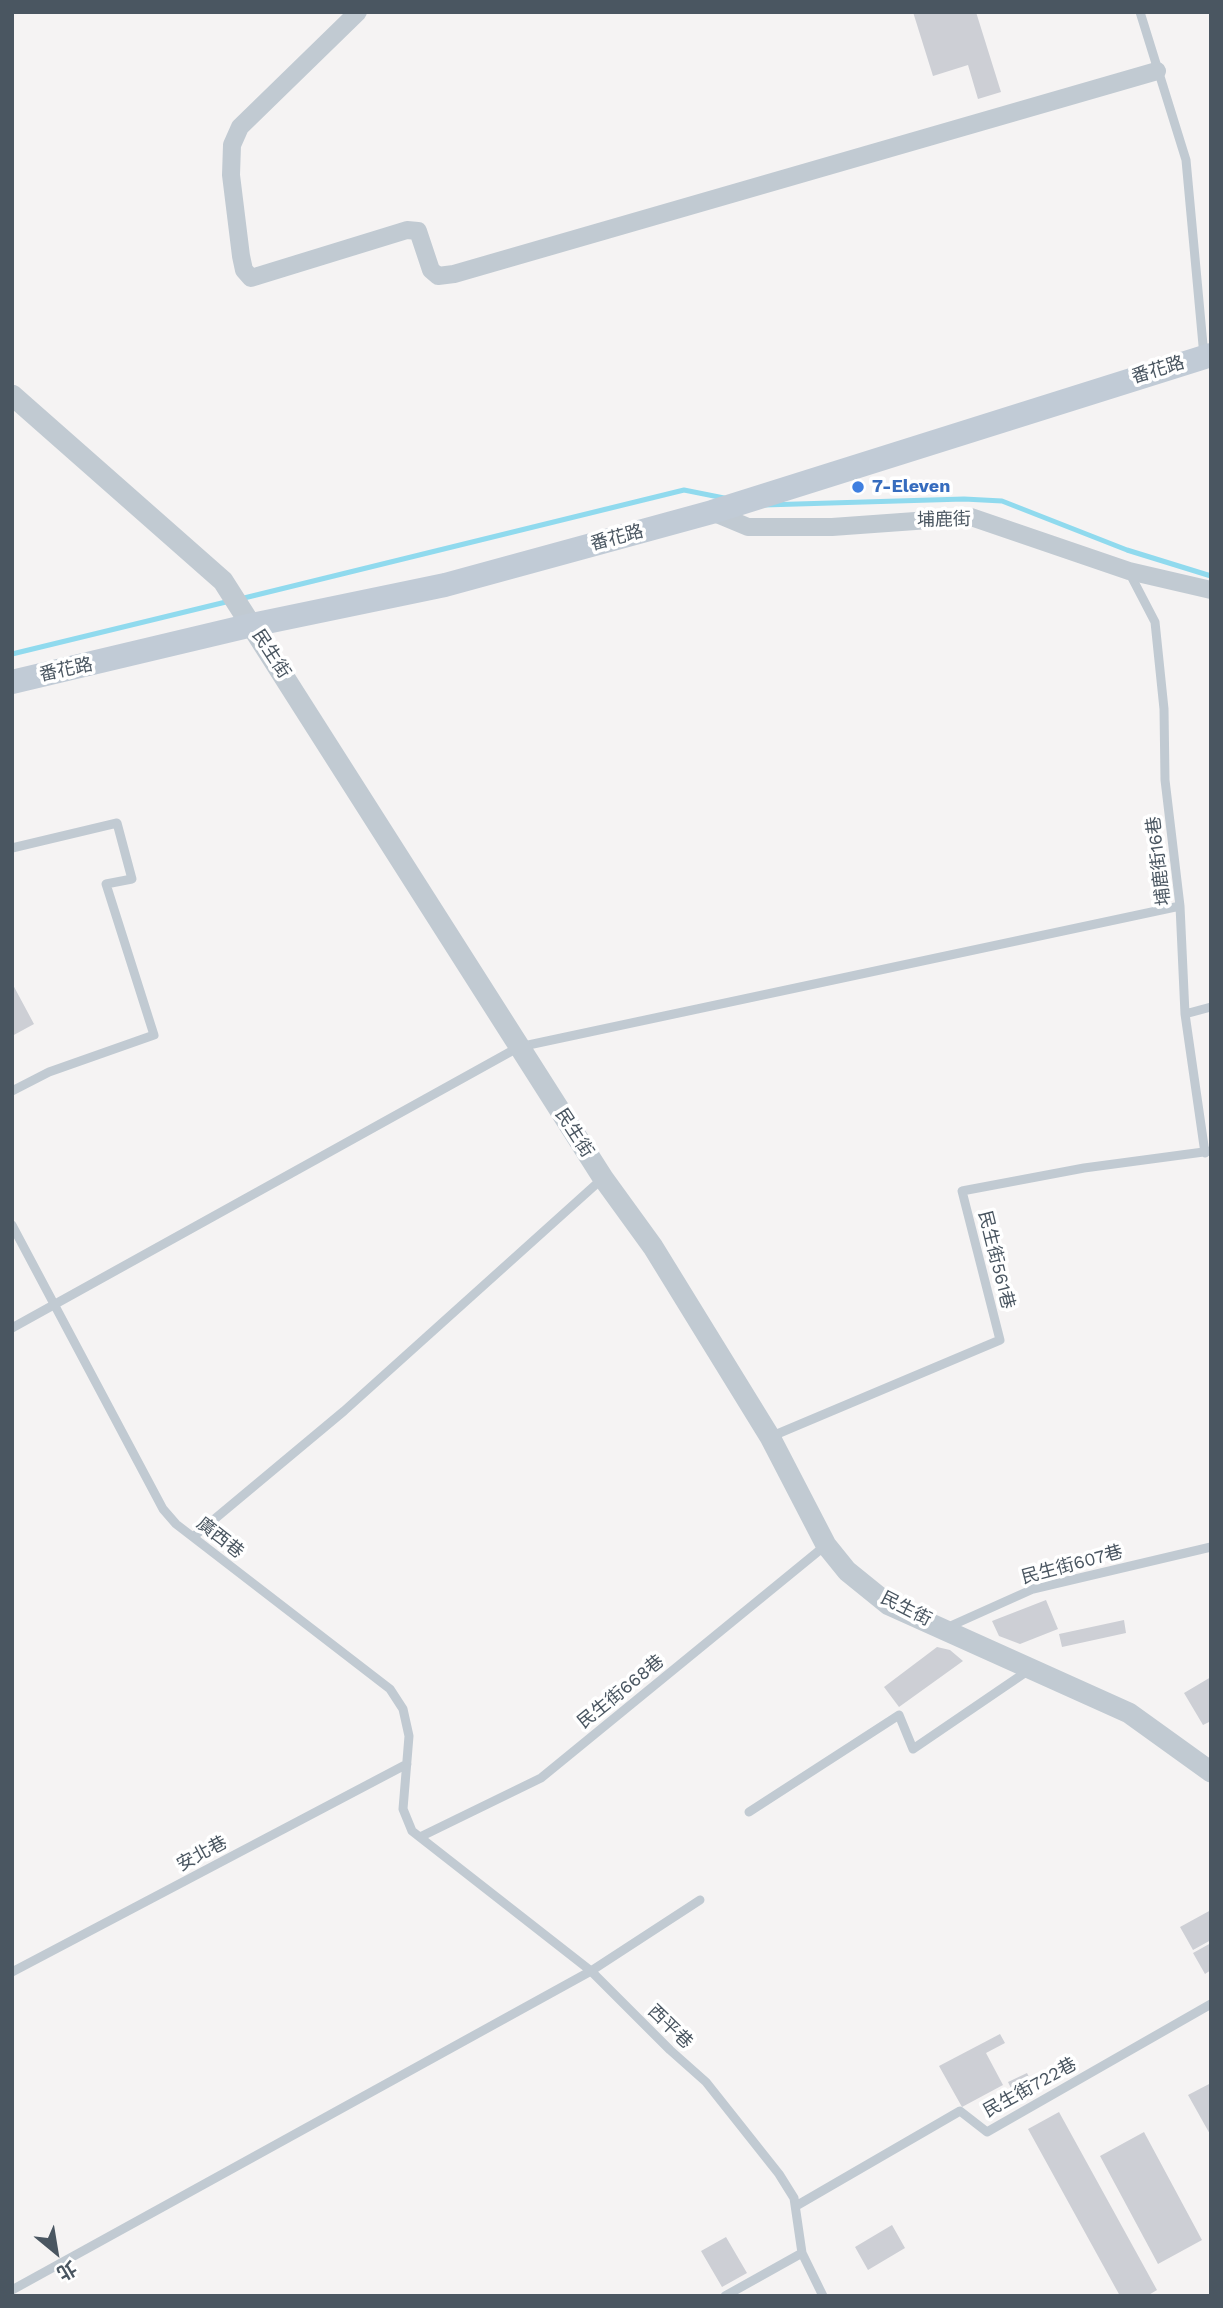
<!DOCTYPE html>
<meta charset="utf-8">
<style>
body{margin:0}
#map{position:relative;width:1223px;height:2308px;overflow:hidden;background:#f5f3f3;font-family:"Work Sans","Noto Sans TC",sans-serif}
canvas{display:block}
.frame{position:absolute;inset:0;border:14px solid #4a5661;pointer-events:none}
.north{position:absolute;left:21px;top:2217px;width:70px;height:70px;-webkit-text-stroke:5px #fff;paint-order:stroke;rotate:150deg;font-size:19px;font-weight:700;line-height:28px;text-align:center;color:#4a5661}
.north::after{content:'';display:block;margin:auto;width:24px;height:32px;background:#4a5661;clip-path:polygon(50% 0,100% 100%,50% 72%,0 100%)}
</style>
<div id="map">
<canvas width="1223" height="2308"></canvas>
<div class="frame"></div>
<div class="north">北</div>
</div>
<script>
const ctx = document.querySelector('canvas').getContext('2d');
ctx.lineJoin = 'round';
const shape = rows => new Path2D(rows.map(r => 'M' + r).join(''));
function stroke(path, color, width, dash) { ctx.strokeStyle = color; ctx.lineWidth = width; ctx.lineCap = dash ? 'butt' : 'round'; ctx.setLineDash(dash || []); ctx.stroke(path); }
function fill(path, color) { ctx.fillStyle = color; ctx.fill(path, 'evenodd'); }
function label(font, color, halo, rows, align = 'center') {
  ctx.font = font + ' "Work Sans","Noto Sans TC",sans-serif'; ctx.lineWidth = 7; ctx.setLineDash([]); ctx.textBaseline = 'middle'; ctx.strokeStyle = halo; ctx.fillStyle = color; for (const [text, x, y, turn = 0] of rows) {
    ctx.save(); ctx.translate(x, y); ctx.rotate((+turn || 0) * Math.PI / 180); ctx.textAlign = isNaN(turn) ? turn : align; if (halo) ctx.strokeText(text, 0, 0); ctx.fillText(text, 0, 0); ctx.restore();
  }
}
stroke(shape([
 [764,505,964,499,1002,501,1127,550,1211,576],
 [240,599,684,490,724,498],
 [12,654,230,601]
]), '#90daee', 5);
fill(shape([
 [913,12,976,12,1001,92,978,99,968,65,933,76],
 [12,983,34,1024,12,1036],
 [1046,1600,1058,1629,1020,1644,999,1636,992,1621],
 [1124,1620,1126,1633,1062,1647,1059,1634],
 [937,1647,950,1650,963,1661,899,1707,884,1687],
 [1211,1677,1211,1721,1203,1725,1184,1693],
 [1211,1910,1211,1940,1193,1950,1180,1927],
 [1211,1943,1211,1970,1205,1974,1193,1953],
 [1000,2034,1005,2043,986,2053,1003,2085,962,2107,939,2066],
 [1027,2073,1033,2085,1014,2094,1008,2082],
 [1211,2083,1211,2136,1188,2095],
 [1059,2112,1157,2290,1147,2296,1120,2296,1028,2129],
 [1144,2132,1202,2240,1158,2264,1100,2156],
 [892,2225,905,2248,868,2270,855,2247],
 [726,2237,747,2273,722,2287,701,2251]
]), '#cdcfd5');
stroke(shape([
 [1140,12,1186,160,1204,356],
 [1129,572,1155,622,1164,709,1165,780,1180,906,1185,1014,1205,1153],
 [12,848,117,823,132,879,106,884,154,1035,49,1072,12,1091],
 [1185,1014,1211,1007],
 [12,1225,163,1509,176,1524,390,1689,403,1709,409,1736,403,1809,412,1831,591,1971,670,2050,706,2082,779,2174,794,2198,802,2253,823,2296],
 [12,1328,519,1047,1180,906],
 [770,1437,1000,1340,962,1191,1084,1168,1211,1151],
 [193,1537,344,1411,603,1178],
 [946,1628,1033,1589,1211,1547],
 [749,1812,899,1715,913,1749,1029,1670],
 [420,1837,541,1778,826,1545],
 [12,1972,407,1764],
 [796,2206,960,2111,987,2132,1211,2004],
 [12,2290,591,1971,700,1900],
 [725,2296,802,2253]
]), '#c1cad2', 9);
stroke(shape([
 [358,12,240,127,232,145,231,175,241,256,244,270,251,278,407,230,418,231,431,270,438,276,454,274,1157,71],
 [712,512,748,527,832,527,971,517,1129,571,1211,590]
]), '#c1cad2', 18);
stroke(shape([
 [12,395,223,581,603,1178,653,1247,770,1437,826,1545,847,1571,889,1605,1129,1713,1211,1772]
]), '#c1cad2', 21);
stroke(shape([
 [12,682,252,625,445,585,712,512,1211,355]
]), '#c1cbd6', 24);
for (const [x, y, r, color] of [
 [858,487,7,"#3f7fe0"]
]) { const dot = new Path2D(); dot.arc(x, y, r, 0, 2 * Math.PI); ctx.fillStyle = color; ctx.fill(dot); stroke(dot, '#fff', 2.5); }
label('18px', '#4a5661', '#fff', [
 ["番花路",1158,370,-17],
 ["埔鹿街",944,520,-1],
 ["番花路",617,538,-15],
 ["民生街",271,654,57],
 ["番花路",66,670,-12],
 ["埔鹿街16巷",1159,861,-97],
 ["民生街",574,1133,57],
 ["民生街561巷",996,1260,76],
 ["廣西巷",220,1538,38],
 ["民生街607巷",1072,1565,-15],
 ["民生街",906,1609,27],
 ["民生街668巷",621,1692,-39],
 ["安北巷",202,1854,-28],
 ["西平巷",670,2027,44],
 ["民生街722巷",1030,2088,-29]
]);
label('bold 18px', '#366cbe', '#fff', [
 ["7-Eleven",872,487]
], 'left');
</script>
